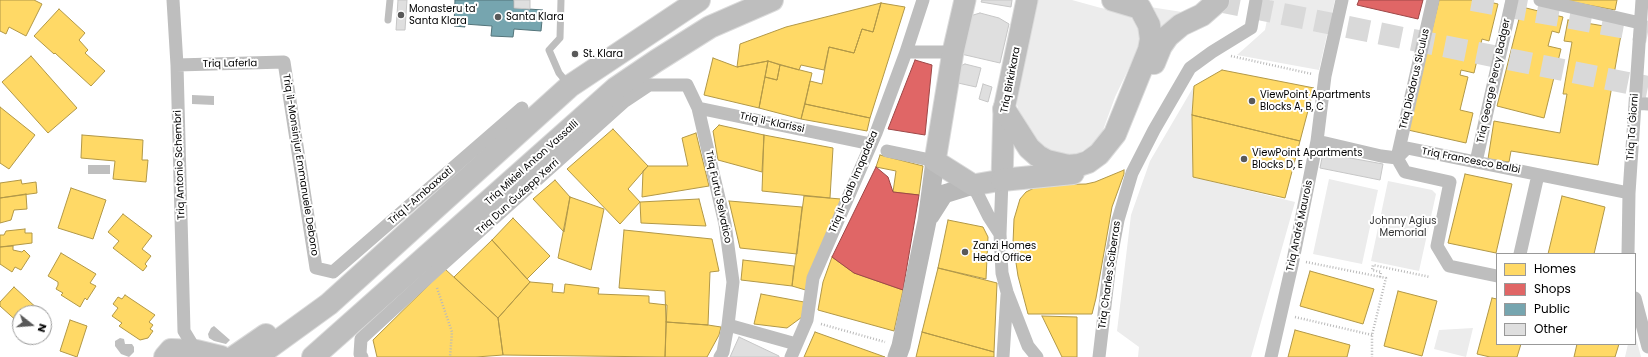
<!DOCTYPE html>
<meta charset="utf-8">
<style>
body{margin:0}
#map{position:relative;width:1648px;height:357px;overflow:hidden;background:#fff;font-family:Poppins,sans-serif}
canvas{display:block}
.legend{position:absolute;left:1496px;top:253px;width:140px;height:92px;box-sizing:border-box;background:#fff;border:1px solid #999;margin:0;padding:5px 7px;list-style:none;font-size:12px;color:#000}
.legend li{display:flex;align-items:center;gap:8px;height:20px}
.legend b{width:20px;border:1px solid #999}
.north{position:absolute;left:12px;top:305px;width:40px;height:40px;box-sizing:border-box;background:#fff;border:1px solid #999;border-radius:50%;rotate:107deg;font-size:11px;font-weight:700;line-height:16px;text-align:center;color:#000}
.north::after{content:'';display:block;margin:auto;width:14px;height:18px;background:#595959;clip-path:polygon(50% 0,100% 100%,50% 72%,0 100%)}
</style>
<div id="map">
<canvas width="1648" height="357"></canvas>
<ul class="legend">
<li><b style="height:11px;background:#ffd966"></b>Homes</li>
<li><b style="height:11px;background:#e06666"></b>Shops</li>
<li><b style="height:11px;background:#76a5af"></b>Public</li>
<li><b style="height:11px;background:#dfdfdf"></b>Other</li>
</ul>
<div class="north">N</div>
</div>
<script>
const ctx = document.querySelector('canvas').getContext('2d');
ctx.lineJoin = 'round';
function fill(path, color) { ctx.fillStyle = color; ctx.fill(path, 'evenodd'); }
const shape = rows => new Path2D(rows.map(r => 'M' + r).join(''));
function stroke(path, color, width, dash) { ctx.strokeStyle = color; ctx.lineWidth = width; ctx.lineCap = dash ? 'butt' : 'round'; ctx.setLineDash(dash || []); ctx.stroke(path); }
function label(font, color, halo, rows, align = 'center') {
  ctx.font = font + ' Poppins,sans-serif'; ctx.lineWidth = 4; ctx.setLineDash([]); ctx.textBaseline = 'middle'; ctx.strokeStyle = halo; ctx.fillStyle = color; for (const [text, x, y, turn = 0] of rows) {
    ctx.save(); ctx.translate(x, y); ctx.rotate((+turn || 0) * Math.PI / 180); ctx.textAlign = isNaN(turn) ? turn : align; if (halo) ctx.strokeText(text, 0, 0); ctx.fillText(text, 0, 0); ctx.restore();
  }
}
fill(shape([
 [1036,0,1072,0,1101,8,1128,13,1137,22,1142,33,1139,47,1115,97,1102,133,1092,146,1074,155,1059,154,1038,149,1024,131,1016,101],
 [1271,0,1335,0,1319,70,1237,55,1265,30],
 [1150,7,1182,12,1161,29],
 [1194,86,1192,115,1193,177,1295,202,1251,357,1138,357,1139,347,1117,331,1131,215,1150,161],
 [1329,179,1378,190,1362,264,1313,254],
 [1388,181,1432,190,1436,194,1419,271,1371,261],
 [1473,328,1466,357,1434,349,1439,330],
 [1635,334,1641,357,1625,357,1628,344,1635,344]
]), '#ececec');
fill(shape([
 [192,95,214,96,214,105,192,104],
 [88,165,110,165,110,174,88,174],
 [214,326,230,340,226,344,214,341,209,338,208,334,211,328],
 [120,338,124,339,125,344,132,344,134,347,134,352,129,357,121,354,115,346,115,341]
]), '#bfbfbf');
const homes = shape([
 [0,0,34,0,42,4,26,36,9,27,6,34,0,31,0,0],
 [1439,0,1481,0,1498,4,1489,41,1482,39,1474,73,1461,70,1460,75,1468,77,1460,110,1473,113,1466,143,1408,130,1439,0],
 [1561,0,1617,0,1615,10,1561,0],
 [881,3,905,7,870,118,805,104,810,81,822,84,829,47,854,53,862,29,873,32,881,3],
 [881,3,873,32,862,29,854,53,829,47,824,70,801,65,799,70,768,61,737,67,740,44,786,27,881,3],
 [1522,7,1563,17,1559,33,1552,31,1548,46,1561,49,1544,118,1497,106,1522,7],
 [59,9,85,33,79,40,88,50,85,53,105,71,91,86,55,53,54,54,34,36,59,9],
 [1568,20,1622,29,1598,165,1511,151,1509,162,1488,159,1494,121,1560,133,1567,94,1563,94,1572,42,1564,41,1568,20],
 [31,56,77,108,48,133,2,82,31,56],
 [713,58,737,67,768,61,759,108,704,95,713,58],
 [768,61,780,65,777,80,765,77,768,61],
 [780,65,812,73,801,119,759,108,765,77,777,80,780,65],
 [1222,70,1314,88,1300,141,1192,115,1194,86,1222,70],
 [805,104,870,118,867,131,801,119,805,104],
 [0,107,35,135,9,169,0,163,0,107],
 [1192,115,1300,141,1285,198,1193,177,1192,115],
 [719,125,764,135,762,172,718,160,713,131,719,125],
 [613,129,648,166,628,189,640,202,620,224,567,169,613,129],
 [696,133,709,186,642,197,643,171,648,166,688,166,682,138,696,133],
 [82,135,143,140,142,160,148,160,146,182,113,179,115,161,81,158,82,135],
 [764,135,833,148,830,198,762,191,764,135],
 [880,155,923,166,919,195,893,192,896,171,876,167,880,155],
 [1124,170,1124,174,1112,207,1096,298,1092,314,1028,314,1018,276,1013,243,1014,219,1020,199,1026,192,1040,185,1086,184,1095,182,1124,170],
 [1465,174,1512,184,1496,253,1448,243,1465,174],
 [21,180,22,184,36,182,37,193,0,198,0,183,21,180],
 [555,180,570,197,564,232,533,199,555,180],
 [71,188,106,200,93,239,58,228,71,188],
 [26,194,27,209,14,210,11,220,0,223,0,198,26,194],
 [804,196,841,199,809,291,792,286,804,196],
 [1562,196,1605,207,1594,254,1548,254,1562,196],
 [570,197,604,209,591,270,558,258,570,197],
 [699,199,706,226,641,223,640,202,699,199],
 [729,201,802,207,797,254,740,248,729,201],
 [123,214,152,236,142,249,151,256,145,264,147,266,143,271,113,248,119,241,108,232,123,214],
 [513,218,550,256,527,279,492,240,513,218],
 [948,220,983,227,988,237,986,279,938,268,948,220],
 [25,229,25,233,32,233,32,243,0,247,0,235,4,235,6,231,25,229],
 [624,230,712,239,719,271,710,272,708,325,666,322,665,291,619,288,624,230],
 [492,240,530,282,498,318,454,277,492,240],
 [13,246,13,250,22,252,24,250,30,256,21,270,15,267,12,272,0,264,0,247,13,246],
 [61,253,96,274,90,283,96,286,87,300,85,298,80,307,61,295,63,293,56,289,58,285,58,282,48,276,61,253],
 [832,257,854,273,903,290,894,331,818,310,823,282,832,257],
 [743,260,794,266,792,286,741,280,743,260],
 [938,268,997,283,994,352,922,332,938,268],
 [445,269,498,318,503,355,476,357,377,357,373,340,445,269],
 [1310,271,1374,289,1363,324,1300,306,1310,271],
 [530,282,553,284,552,292,564,293,565,284,599,288,598,294,649,296,649,303,667,305,665,357,503,355,498,318,530,282],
 [14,287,41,312,40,313,20,313,20,324,0,306,0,302,14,287],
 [1398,291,1437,301,1422,356,1384,346,1398,291],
 [761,294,804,302,802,317,787,328,754,324,761,294],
 [125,295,155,315,149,322,153,325,150,329,153,331,148,338,140,340,119,326,122,323,112,316,118,308,113,304,118,297,122,299,125,295],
 [1492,298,1497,299,1497,344,1521,344,1517,357,1490,357,1477,354,1492,298],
 [1042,316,1077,317,1077,357,1062,357,1042,316],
 [70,320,87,326,77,357,60,351,70,320],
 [666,322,708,325,721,327,719,335,707,357,665,357,666,322],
 [1295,330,1350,345,1347,357,1288,357,1295,330],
 [815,332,885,357,804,357,815,332],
 [922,332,994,352,994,357,916,357,922,332],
 [1577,344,1619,344,1615,357,1574,357,1577,344]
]);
fill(homes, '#ffd966');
stroke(homes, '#b29847', 1);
const shops = shape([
 [1359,0,1423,0,1418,19,1357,5,1359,0],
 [915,60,932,65,925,135,888,129,915,60],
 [876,167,888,177,893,192,919,195,903,290,854,273,832,257,876,167]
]);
fill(shops, '#e06666');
stroke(shops, '#9d4747', 1);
const public = shape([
 [455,0,514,0,514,8,543,10,541,31,514,29,513,37,491,36,492,26,464,24,465,27,454,26,455,0]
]);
fill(public, '#76a5af');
stroke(public, '#53747a', 1);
const building = shape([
 [398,0,407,0,405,30,396,30,398,0],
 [514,0,530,0,530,9,514,8,514,0],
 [982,0,1012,0,1011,7,981,2,982,0],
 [980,13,999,18,1009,24,1000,63,961,54,970,16,980,13],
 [965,64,981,68,976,87,958,83,955,68,965,64],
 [983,84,992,87,988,102,979,99,983,84],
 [1323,153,1383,164,1380,180,1320,168,1323,153],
 [739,337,779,356,779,357,730,357,739,337]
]);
fill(building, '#dfdfdf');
stroke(building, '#c7c7c7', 1);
stroke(shape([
 [1472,0,1648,32],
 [1218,1,1648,87]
]), '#d9d9d9', 22, [22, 11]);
const primary = shape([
 [965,0,953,52,935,161,973,185,1002,180,1004,109,1027,0]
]);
const trunk = shape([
 [1154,63,1161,46,1168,36,1181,25,1202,15,1218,1],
 [1004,109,1029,148,1038,156,1047,161,1068,166,1079,165,1088,162,1099,154,1115,134,1149,50,1151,39,1149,25,1140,8,1113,0],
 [1002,180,1073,173],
 [165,357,171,350,196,351,221,357],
 [234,357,266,335],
 [256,357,329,304,570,86,699,0],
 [313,357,616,88,656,61,710,27,772,0]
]);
stroke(primary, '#dbdbdb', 23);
stroke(trunk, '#dbdbdb', 24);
stroke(shape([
 [1231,56,1312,74],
 [1306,262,1386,278,1372,335,1372,357],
 [1380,277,1381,272,1372,270,1373,265,1430,277],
 [437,288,452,332,450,357],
 [1295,317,1372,335],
 [821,324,885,342]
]), '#b9b9b9', 2.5, [1, 2]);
stroke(shape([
 [561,0,560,38,549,50,559,73,569,85],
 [388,20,390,0]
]), '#bebebe', 7);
stroke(shape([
 [173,0,177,65,184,331,196,351],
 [1433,0,1397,158,1405,172,1450,182,1437,246,1449,266,1497,276],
 [1540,0,1640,23],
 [906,52,923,0],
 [177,65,284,62,316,268,333,272,522,108],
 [1635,103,1648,104],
 [698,108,871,144],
 [1317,141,1381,156,1397,158,1407,148,1629,193],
 [887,151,935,161],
 [1476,162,1512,0],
 [1002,180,1000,234,1002,273,1007,292,1028,346,1037,357],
 [973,185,989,217,1000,234],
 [1520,254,1538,175],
 [1628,254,1629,193,1642,0],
 [1635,298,1648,347],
 [728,325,796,344],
 [362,357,360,354,361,339,432,274,625,101,649,85,687,85,698,108,725,224,733,282,728,325,723,352,720,357],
 [791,357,807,320,813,278,876,133,906,52,953,52],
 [1003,357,1007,295],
 [1099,357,1110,263,1118,220,1132,173,1154,130,1190,68,1212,52,1251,28,1256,0],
 [1271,357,1292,265,1317,141,1325,76,1342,0]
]), '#bebebe', 13);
stroke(shape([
 [930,216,944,194,973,185],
 [897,357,901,346,927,221,935,161]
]), '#b8b8b8', 19);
stroke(primary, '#bebebe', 21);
stroke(trunk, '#bebebe', 22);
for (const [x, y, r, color] of [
 [401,15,4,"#595959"],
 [498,17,4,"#595959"],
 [575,54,4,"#595959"],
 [1252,101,4,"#595959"],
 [1244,159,4,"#595959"],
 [965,252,4,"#595959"]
]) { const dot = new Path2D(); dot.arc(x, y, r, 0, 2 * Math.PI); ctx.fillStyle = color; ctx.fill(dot); stroke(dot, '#fff', 1.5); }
label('10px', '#000', '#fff', [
 ["Monasteru ta'",409,9],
 ["Santa Klara",409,21],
 ["Santa Klara",506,17],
 ["St. Klara",583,54],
 ["ViewPoint Apartments",1260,95],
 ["Blocks A, B, C",1260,107],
 ["ViewPoint Apartments",1252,153],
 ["Blocks D, E",1252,165],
 ["Zanzi Homes",973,246],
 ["Head Office",973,258]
], 'left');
label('10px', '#000', '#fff', [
 ["Triq Laferla",230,64,-1],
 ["Triq Diodorus Siculus",1415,79,-77],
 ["Triq Birkirkara",1011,80,-79],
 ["Triq George Percy Badger",1494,81,-78],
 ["Triq il-Klarissi",772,123,12],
 ["Triq Ta' Ġiorni",1633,127,-86],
 ["Triq Francesco Balbi",1471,161,11],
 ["Triq Mikiel Anton Vassalli",532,163,-42],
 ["Triq Antonio Schembri",180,165,-92],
 ["Triq il-Monsinjur Emmanuele Debono",300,165,81],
 ["Triq il-Qalb Imqaddsa",854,182,-67],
 ["Triq l-Ambaxxati",421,196,-41],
 ["Triq Dun Ǵuźepp Xerri",518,197,-42],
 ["Triq Furtu Selvatico",718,197,78],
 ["Triq André Maurois",1300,226,-78],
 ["Triq Charles Sciberras",1110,275,-82]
]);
label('10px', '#333', '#fff', [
 ["Johnny Agius",1403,221],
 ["Memorial",1403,233]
]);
</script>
